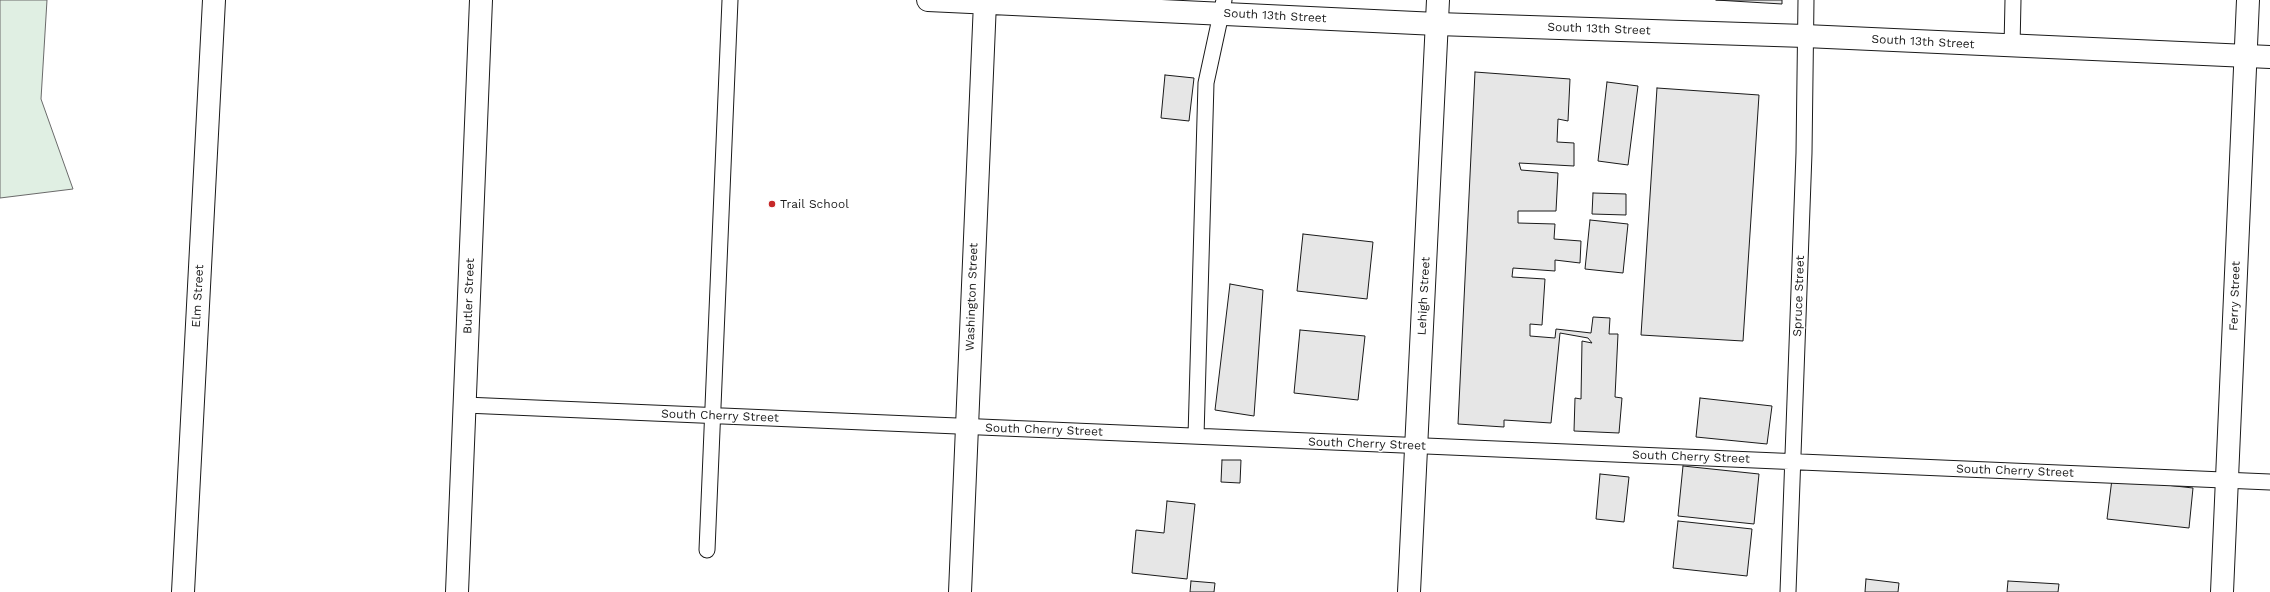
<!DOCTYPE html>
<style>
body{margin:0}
canvas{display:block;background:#fff}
</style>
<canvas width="2270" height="592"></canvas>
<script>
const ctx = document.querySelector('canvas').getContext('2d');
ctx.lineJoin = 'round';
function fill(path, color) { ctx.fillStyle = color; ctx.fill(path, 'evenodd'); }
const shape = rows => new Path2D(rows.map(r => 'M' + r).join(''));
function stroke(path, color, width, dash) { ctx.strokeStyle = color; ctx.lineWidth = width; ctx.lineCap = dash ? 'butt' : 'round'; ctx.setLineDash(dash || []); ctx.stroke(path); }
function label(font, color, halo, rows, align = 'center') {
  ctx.font = font + ' "Work Sans",sans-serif'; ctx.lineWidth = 3; ctx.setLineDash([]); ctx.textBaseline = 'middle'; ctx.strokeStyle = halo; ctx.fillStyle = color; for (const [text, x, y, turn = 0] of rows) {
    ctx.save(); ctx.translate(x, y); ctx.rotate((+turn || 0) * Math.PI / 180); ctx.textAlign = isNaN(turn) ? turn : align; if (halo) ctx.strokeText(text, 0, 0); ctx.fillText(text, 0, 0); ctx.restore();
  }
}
const green = shape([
 [0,0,47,0,41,99,73,189,0,198,0,0]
]);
fill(green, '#e0efe3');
stroke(green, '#6a6a6a', 1);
const building = shape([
 [1716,0,1782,0,1782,4,1716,0],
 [1475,72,1570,79,1568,121,1558,119,1557,142,1574,143,1574,166,1519,163,1521,170,1558,173,1556,211,1518,211,1518,223,1555,224,1554,239,1581,241,1580,263,1555,260,1555,271,1513,268,1512,277,1545,279,1542,325,1530,324,1530,336,1555,338,1556,329,1591,333,1593,317,1610,318,1609,334,1618,334,1615,397,1622,398,1619,433,1574,431,1575,398,1581,399,1582,341,1592,343,1588,338,1560,333,1551,423,1504,420,1504,427,1458,424,1475,72],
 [1165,75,1194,78,1189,121,1161,118,1165,75],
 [1607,82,1638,86,1628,165,1598,161,1607,82],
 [1657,88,1759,95,1743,341,1641,335,1657,88],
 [1593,193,1626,194,1626,215,1592,214,1593,193],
 [1590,220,1628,224,1623,273,1585,269,1590,220],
 [1303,234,1373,242,1367,299,1297,291,1303,234],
 [1230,284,1263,290,1254,416,1215,410,1230,284],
 [1300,330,1365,336,1358,400,1294,393,1300,330],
 [1700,398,1772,406,1767,444,1696,437,1700,398],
 [1222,460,1241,460,1240,483,1221,482,1222,460],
 [1683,466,1759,474,1754,524,1678,516,1683,466],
 [1600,474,1629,477,1624,522,1596,519,1600,474],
 [2112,479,2193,488,2189,528,2107,519,2112,479],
 [1167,501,1195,504,1187,579,1132,573,1136,530,1164,533,1167,501],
 [1678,521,1752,529,1747,576,1673,568,1678,521],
 [1866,579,1899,583,1898,592,1865,592,1866,579],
 [1191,581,1215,583,1214,592,1190,592,1191,581],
 [2008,581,2059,584,2058,592,2007,592,2008,581]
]);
fill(building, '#e6e6e6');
stroke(building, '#1a1a1a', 1);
const service = shape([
 [2012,47,2013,0],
 [465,405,2270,482],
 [1196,436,1206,83,1224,0],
 [707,550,730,0],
 [1788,592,1804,153,1806,0]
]);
const minor = shape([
 [183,592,214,0],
 [1409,592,1438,0],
 [2222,592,2248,0]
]);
const primary = shape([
 [928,0,1437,24,1805,36,2270,57],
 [457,592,481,0],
 [960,592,985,2]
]);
stroke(service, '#1a1a1a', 17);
stroke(minor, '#1a1a1a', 24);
stroke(primary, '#1a1a1a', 24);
stroke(service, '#fff', 15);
stroke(minor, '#fff', 22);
stroke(primary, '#fff', 22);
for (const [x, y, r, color] of [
 [772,204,4,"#c62828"]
]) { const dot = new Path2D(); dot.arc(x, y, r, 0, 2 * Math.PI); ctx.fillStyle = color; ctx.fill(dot); stroke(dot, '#fff', 1.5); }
label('12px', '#1a1a1a', '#fff', [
 ["South 13th Street",1275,16,3],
 ["South 13th Street",1599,29,2],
 ["South 13th Street",1923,42,3],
 ["Elm Street",198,296,-87],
 ["Butler Street",469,296,-88],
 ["Lehigh Street",1424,296,-87],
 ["Spruce Street",1799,296,-88],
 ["Ferry Street",2235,296,-88],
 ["Washington Street",972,297,-88],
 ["South Cherry Street",720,416,2],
 ["South Cherry Street",1044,430,2],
 ["South Cherry Street",1367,444,2],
 ["South Cherry Street",1691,457,2],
 ["South Cherry Street",2015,471,2]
]);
label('12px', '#1a1a1a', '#fff', [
 ["Trail School",780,204]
], 'left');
</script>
